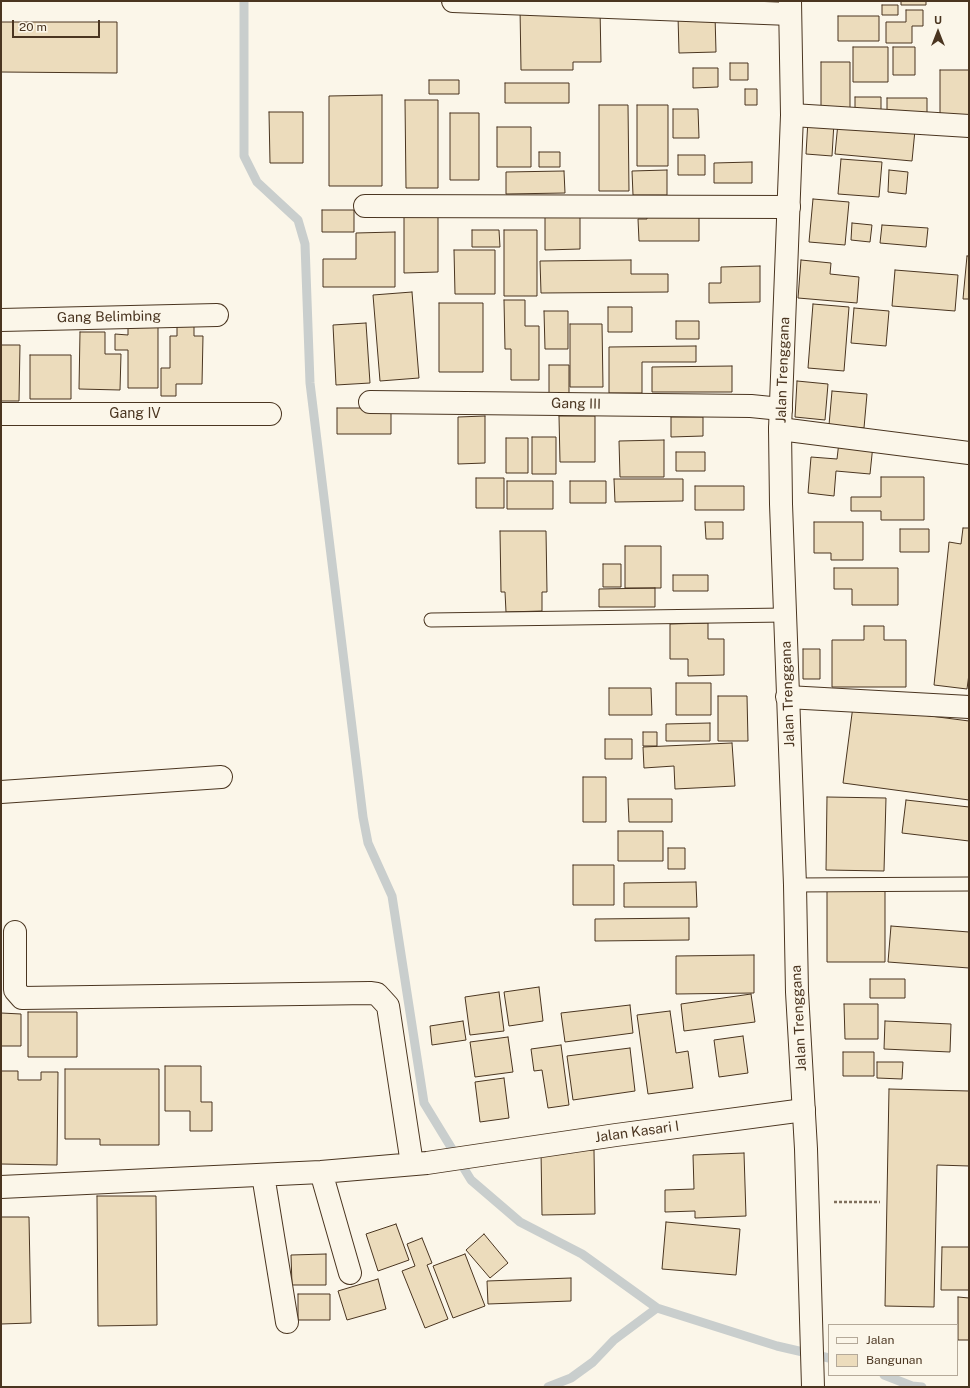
<!DOCTYPE html>
<style>
body{margin:0}
#map{position:relative;width:970px;height:1388px;overflow:hidden;background:#fbf6e9;font-family:"Public Sans",sans-serif}
canvas{display:block}
.frame{position:absolute;inset:0;border:2px solid #4a3520;pointer-events:none}
.legend{position:absolute;left:828px;top:1324px;width:130px;height:52px;box-sizing:border-box;background:#fbf6e9;border:1px solid #b4a999;margin:0;padding:5px 7px;list-style:none;font-size:12px;color:#4a3520}
.legend li{display:flex;align-items:center;gap:8px;height:20px}
.legend b{width:20px;border:1px solid #b4a999}
.north{position:absolute;left:918px;top:12px;width:40px;height:40px;-webkit-text-stroke:3px #fbf6e9;paint-order:stroke;rotate:0deg;font-size:11px;font-weight:700;line-height:16px;text-align:center;color:#4a3520}
.north::after{content:'';display:block;margin:auto;width:14px;height:18px;background:#4a3520;clip-path:polygon(50% 0,100% 100%,50% 72%,0 100%)}
.scale{position:absolute;left:12px;top:20px;width:88px;height:18px;box-sizing:border-box;border:2px solid #4a3520;border-top:0;padding-left:5px;font-size:12px;line-height:14px;white-space:nowrap;color:#4a3520;-webkit-text-stroke:3px #fbf6e9;paint-order:stroke}
</style>
<div id="map">
<canvas width="970" height="1388"></canvas>
<div class="frame"></div>
<ul class="legend">
<li><b style="height:5px;background:#fbf6e9"></b>Jalan</li>
<li><b style="height:11px;background:#ecdcbc"></b>Bangunan</li>
</ul>
<div class="north">U</div>
<div class="scale">20 m</div>
</div>
<script>
const ctx = document.querySelector('canvas').getContext('2d');
ctx.lineJoin = 'round';
const shape = rows => new Path2D(rows.map(r => 'M' + r).join(''));
function stroke(path, color, width, dash) { ctx.strokeStyle = color; ctx.lineWidth = width; ctx.lineCap = dash ? 'butt' : 'round'; ctx.setLineDash(dash || []); ctx.stroke(path); }
function fill(path, color) { ctx.fillStyle = color; ctx.fill(path, 'evenodd'); }
function label(font, color, halo, rows, align = 'center') {
  ctx.font = font + ' "Public Sans",sans-serif'; ctx.lineWidth = 3; ctx.setLineDash([]); ctx.textBaseline = 'middle'; ctx.strokeStyle = halo; ctx.fillStyle = color; for (const [text, x, y, turn = 0] of rows) {
    ctx.save(); ctx.translate(x, y); ctx.rotate((+turn || 0) * Math.PI / 180); ctx.textAlign = isNaN(turn) ? turn : align; if (halo) ctx.strokeText(text, 0, 0); ctx.fillText(text, 0, 0); ctx.restore();
  }
}
stroke(shape([
 [244,1,244,156,257,182,298,220,305,244,310,383,363,817,368,843,392,896,424,1103,471,1180,520,1222,582,1254,657,1308,777,1346,829,1358],
 [884,1375,912,1386,922,1387],
 [548,1387,571,1378,593,1362,614,1340,657,1308]
]), '#c9cecd', 9);
const building = shape([
 [901,1,926,1,926,5,901,5,901,1],
 [882,5,898,5,898,15,882,15,882,5],
 [600,7,601,62,573,62,573,70,521,70,520,8,600,7],
 [906,10,923,10,923,26,912,26,912,43,886,43,886,22,906,22,906,10],
 [715,15,716,52,679,53,678,16,715,15],
 [838,16,879,16,879,41,838,41,838,16],
 [1,22,117,22,117,73,1,72,1,22],
 [853,47,888,47,888,82,853,82,853,47],
 [893,47,915,47,915,75,893,75,893,47],
 [821,62,850,62,850,111,821,111,821,62],
 [730,63,748,63,748,80,730,80,730,63],
 [693,68,718,68,718,87,693,88,693,68],
 [940,70,969,70,969,117,940,117,940,70],
 [429,80,459,80,459,94,429,94,429,80],
 [505,83,569,83,569,103,505,103,505,83],
 [745,89,757,89,757,105,745,105,745,89],
 [382,95,382,186,329,186,329,96,382,95],
 [855,97,881,97,881,115,855,115,855,97],
 [887,98,927,98,927,118,887,118,887,98],
 [405,100,438,100,438,188,406,188,405,100],
 [599,105,628,105,629,191,599,191,599,105],
 [637,105,668,105,668,166,637,166,637,105],
 [673,109,698,109,699,138,673,138,673,109],
 [269,112,303,112,303,163,270,163,269,112],
 [450,113,479,113,479,180,450,180,450,113],
 [808,120,834,122,832,156,806,154,808,120],
 [838,123,915,130,912,161,835,154,838,123],
 [497,127,531,127,531,167,497,167,497,127],
 [539,152,560,152,560,167,539,167,539,152],
 [678,155,705,155,705,175,678,175,678,155],
 [841,159,882,162,879,197,838,194,841,159],
 [752,162,752,183,714,183,714,163,752,162],
 [667,170,667,195,633,195,632,171,667,170],
 [889,170,908,172,906,194,888,192,889,170],
 [564,171,565,193,506,194,506,172,564,171],
 [813,199,849,202,845,245,809,242,813,199],
 [580,209,580,249,545,250,545,210,580,209],
 [322,210,354,210,354,232,322,232,322,210],
 [404,210,438,210,438,272,404,273,404,210],
 [647,210,699,210,699,241,639,241,638,219,647,219,647,210],
 [852,223,872,225,870,242,851,240,852,223],
 [882,225,928,228,926,247,880,243,882,225],
 [472,230,499,230,500,247,472,247,472,230],
 [504,230,537,230,537,296,504,296,504,230],
 [395,232,395,287,323,287,323,259,356,259,356,233,395,232],
 [454,250,495,250,495,294,455,294,454,250],
 [967,256,969,256,969,299,963,299,967,256],
 [631,260,631,274,668,274,668,292,541,293,540,261,631,260],
 [801,260,831,263,830,274,859,277,857,303,798,298,801,260],
 [760,266,760,302,709,303,709,283,721,283,721,267,760,266],
 [895,270,958,275,955,311,892,306,895,270],
 [412,292,419,378,380,381,373,295,412,292],
 [504,300,525,300,525,326,539,326,539,380,511,380,511,349,505,349,504,300],
 [439,303,483,303,483,372,439,372,439,303],
 [813,304,849,307,844,371,808,368,813,304],
 [608,307,632,307,632,332,608,332,608,307],
 [854,308,889,311,886,346,851,343,854,308],
 [544,311,568,311,568,349,545,349,544,311],
 [128,321,158,321,158,388,128,388,128,350,115,350,115,334,128,335,128,321],
 [676,321,699,321,699,339,676,339,676,321],
 [177,322,194,323,194,336,203,336,202,384,176,384,176,396,161,396,161,368,170,368,170,336,177,336,177,322],
 [366,323,370,383,336,385,333,325,366,323],
 [570,324,602,324,603,387,570,387,570,324],
 [80,332,105,332,105,354,121,354,120,390,79,389,80,332],
 [1,345,20,345,19,401,1,401,1,345],
 [696,346,696,362,642,362,642,393,609,393,609,347,696,346],
 [30,355,71,355,71,399,30,399,30,355],
 [549,365,569,365,569,394,549,394,549,365],
 [732,366,732,392,652,392,652,367,732,366],
 [797,381,828,384,825,420,795,417,797,381],
 [832,391,867,394,864,428,829,425,832,391],
 [337,408,391,408,391,434,337,434,337,408],
 [485,416,485,463,458,464,458,417,485,416],
 [559,416,595,416,595,462,560,462,559,416],
 [671,417,703,417,703,436,671,437,671,417],
 [532,437,556,437,556,474,532,474,532,437],
 [506,438,528,438,528,473,506,473,506,438],
 [664,440,664,477,620,477,619,441,664,440],
 [839,442,873,445,870,474,836,471,834,496,808,493,811,457,837,459,839,442],
 [676,452,705,452,705,471,676,471,676,452],
 [881,477,924,477,924,520,881,520,881,511,851,511,851,497,881,497,881,477],
 [476,478,504,478,504,508,476,508,476,478],
 [614,479,683,479,683,501,615,502,614,479],
 [507,481,553,481,553,509,507,509,507,481],
 [570,481,606,481,606,503,570,503,570,481],
 [695,486,744,486,744,510,695,510,695,486],
 [705,522,723,522,723,539,706,539,705,522],
 [814,522,863,522,863,560,831,560,831,553,814,553,814,522],
 [963,528,969,528,969,674,967,689,934,685,949,542,961,544,963,528],
 [900,529,929,529,929,552,900,552,900,529],
 [500,531,546,531,547,592,542,592,542,611,506,612,505,592,501,592,500,531],
 [625,546,661,546,661,588,625,588,625,546],
 [603,564,621,564,621,587,603,587,603,564],
 [834,568,898,568,898,605,852,605,852,589,834,589,834,568],
 [673,575,708,575,708,591,673,591,673,575],
 [655,588,655,607,599,607,599,589,655,588],
 [708,623,708,639,724,639,724,675,688,676,688,659,670,659,670,624,708,623],
 [864,626,884,626,884,640,906,640,906,687,832,687,832,640,864,640,864,626],
 [803,649,820,649,820,679,803,679,803,649],
 [676,683,711,683,711,715,676,715,676,683],
 [609,688,651,688,652,715,609,715,609,688],
 [718,696,747,696,748,741,718,741,718,696],
 [853,706,969,721,969,800,843,783,853,706],
 [710,723,710,741,666,741,666,724,710,723],
 [643,732,657,732,657,746,643,746,643,732],
 [605,739,632,739,632,759,605,759,605,739],
 [732,743,735,786,675,789,674,766,644,768,643,747,732,743],
 [583,777,606,777,606,822,583,822,583,777],
 [827,797,886,798,884,871,826,870,827,797],
 [628,799,672,799,672,822,629,822,628,799],
 [906,800,969,807,969,841,902,833,906,800],
 [618,831,663,831,663,861,618,861,618,831],
 [668,848,685,848,685,869,668,869,668,848],
 [573,865,614,865,614,905,573,905,573,865],
 [696,882,697,907,624,907,624,883,696,882],
 [827,891,885,891,885,962,827,962,827,891],
 [689,918,689,940,595,941,595,919,689,918],
 [891,926,969,932,969,968,888,962,891,926],
 [754,955,754,993,676,994,676,956,754,955],
 [870,979,905,979,905,998,870,998,870,979],
 [539,987,543,1021,509,1026,504,992,539,987],
 [499,992,504,1031,470,1035,465,997,499,992],
 [751,994,755,1022,684,1031,681,1004,751,994],
 [844,1004,878,1004,878,1039,845,1039,844,1004],
 [630,1005,633,1033,565,1042,561,1013,630,1005],
 [670,1011,676,1053,688,1051,693,1088,648,1094,637,1015,670,1011],
 [28,1012,77,1012,77,1057,28,1057,28,1012],
 [1,1013,21,1014,21,1046,1,1046,1,1013],
 [463,1021,466,1040,432,1045,430,1026,463,1021],
 [885,1021,951,1024,950,1052,884,1049,885,1021],
 [743,1036,748,1073,719,1077,714,1040,743,1036],
 [508,1037,513,1072,475,1077,470,1042,508,1037],
 [561,1045,569,1105,548,1108,542,1070,534,1071,531,1049,561,1045],
 [630,1048,635,1091,573,1100,567,1056,630,1048],
 [843,1052,874,1052,874,1076,843,1076,843,1052],
 [877,1062,903,1062,902,1079,877,1078,877,1062],
 [165,1066,201,1066,201,1102,212,1102,212,1131,190,1131,190,1111,165,1111,165,1066],
 [65,1069,159,1069,159,1145,100,1145,100,1139,65,1139,65,1069],
 [1,1071,18,1071,18,1080,41,1080,41,1072,58,1072,57,1165,1,1164,1,1071],
 [504,1078,509,1118,480,1122,475,1082,504,1078],
 [889,1089,969,1091,969,1166,937,1165,934,1307,885,1306,889,1089],
 [594,1150,595,1214,542,1215,541,1151,594,1150],
 [744,1153,746,1216,695,1218,695,1211,665,1212,665,1190,694,1189,693,1155,744,1153],
 [97,1196,156,1196,157,1325,98,1326,97,1196],
 [1,1217,29,1217,31,1323,1,1324,1,1217],
 [666,1222,740,1229,736,1275,662,1269,666,1222],
 [396,1224,409,1260,378,1271,366,1234,396,1224],
 [484,1234,508,1263,490,1278,466,1250,484,1234],
 [422,1238,432,1263,427,1265,448,1319,425,1328,402,1271,415,1266,407,1244,422,1238],
 [942,1247,969,1247,969,1290,941,1290,942,1247],
 [326,1254,326,1285,292,1285,291,1255,326,1254],
 [465,1254,485,1306,453,1318,433,1266,465,1254],
 [571,1278,571,1301,488,1304,487,1281,571,1278],
 [378,1279,386,1309,347,1320,338,1291,378,1279],
 [298,1294,330,1294,330,1320,298,1320,298,1294],
 [958,1297,969,1298,969,1340,958,1340,958,1297]
]);
fill(building, '#ecdcbc');
stroke(building, '#4a3520', 1);
const lane = shape([
 [431,620,785,615],
 [795,885,969,884]
]);
const street = shape([
 [453,1,790,14],
 [792,115,969,126],
 [365,206,789,207],
 [1,320,217,315],
 [370,402,751,406,781,409],
 [1,414,270,414],
 [780,429,969,453],
 [787,697,969,707],
 [1,792,221,777],
 [15,932,15,990,22,998,370,993,377,994,388,1006,412,1164],
 [321,1172,350,1273],
 [263,1175,287,1322],
 [1,1187,321,1172,427,1163,616,1135,804,1110]
]);
const secondary = shape([
 [790,1,792,115,780,429,781,504,795,885,797,992,806,1149,813,1387]
]);
stroke(lane, '#4a3520', 15);
stroke(street, '#4a3520', 24);
stroke(secondary, '#4a3520', 24);
stroke(shape([
 [834,1202,880,1202]
]), '#7f6f5c', 2.5, [3, 2]);
stroke(lane, '#fbf6e9', 13);
stroke(street, '#fbf6e9', 22);
stroke(secondary, '#fbf6e9', 22);
label('14px', '#4a3520', '#fbf6e9', [
 ["Gang Belimbing",109,317,-1],
 ["Jalan Trenggana",783,370,-88],
 ["Gang III",576,404,1],
 ["Gang IV",135,414],
 ["Jalan Trenggana",788,694,-92],
 ["Jalan Trenggana",799,1018,-93],
 ["Jalan Kasari I",637,1132,-8]
]);
</script>
